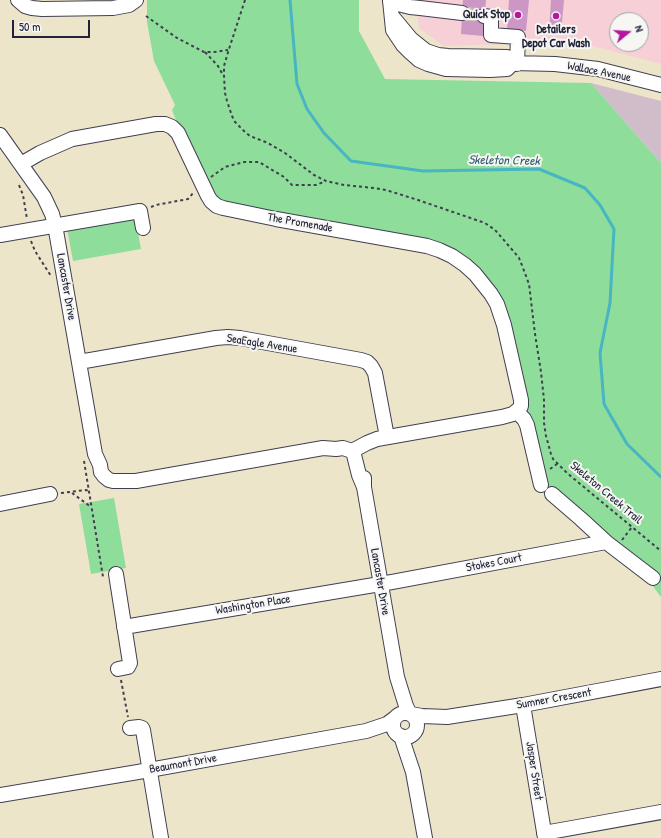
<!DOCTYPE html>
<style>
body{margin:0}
#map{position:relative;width:661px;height:838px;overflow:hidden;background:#ede5ca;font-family:"Patrick Hand",sans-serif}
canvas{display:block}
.north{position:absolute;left:609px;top:12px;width:40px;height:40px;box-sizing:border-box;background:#f6f6f2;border:1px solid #a1a1a9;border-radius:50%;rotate:72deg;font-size:11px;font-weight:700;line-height:16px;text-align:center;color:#22223b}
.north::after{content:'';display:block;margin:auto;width:14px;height:18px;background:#b5179e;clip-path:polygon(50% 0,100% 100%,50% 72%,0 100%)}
.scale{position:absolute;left:12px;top:20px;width:78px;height:18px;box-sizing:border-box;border:2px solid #22223b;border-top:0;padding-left:5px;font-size:12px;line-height:14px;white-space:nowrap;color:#22223b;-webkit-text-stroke:3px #f6f6f2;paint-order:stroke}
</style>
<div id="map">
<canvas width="661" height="838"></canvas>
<div class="north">N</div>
<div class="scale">50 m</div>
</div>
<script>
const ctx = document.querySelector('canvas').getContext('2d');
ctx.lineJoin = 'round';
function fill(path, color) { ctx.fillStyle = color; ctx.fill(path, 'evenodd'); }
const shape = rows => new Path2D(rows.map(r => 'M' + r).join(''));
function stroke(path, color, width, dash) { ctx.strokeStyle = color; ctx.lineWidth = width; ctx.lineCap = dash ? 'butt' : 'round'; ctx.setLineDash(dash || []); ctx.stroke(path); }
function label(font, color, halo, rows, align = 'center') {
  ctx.font = font + ' "Patrick Hand",sans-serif'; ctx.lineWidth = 4; ctx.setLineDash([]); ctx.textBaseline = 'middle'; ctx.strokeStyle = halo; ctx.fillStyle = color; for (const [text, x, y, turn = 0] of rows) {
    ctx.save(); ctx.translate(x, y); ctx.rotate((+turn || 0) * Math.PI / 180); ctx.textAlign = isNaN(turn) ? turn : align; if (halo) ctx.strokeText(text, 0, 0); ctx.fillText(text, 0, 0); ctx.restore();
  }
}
fill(shape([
 [416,0,661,0,661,64,578,42,444,46,419,28],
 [617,20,641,20,641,44,617,44]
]), '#f6cfd7');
fill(shape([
 [591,83,661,101,661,163]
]), '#d1bdc9');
fill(shape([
 [147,0,359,0,359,31,385,79,591,83,661,163,661,597,652,585,658,578,546,484,525,411,510,329,468,263,225,204,216,199,178,126,172,110,175,105,154,61,147,22],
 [135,216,141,249,73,261,67,228],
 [114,498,126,568,91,574,79,504]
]), '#8fdd9b');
stroke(shape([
 [290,0,297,84,307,109,324,133,351,161,423,171,539,169,585,188,600,205,614,229,610,303,600,353,604,404,627,444,661,477]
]), '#47b5c2', 3);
fill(shape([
 [463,0,486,0,483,36,461,34],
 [509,0,529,0,526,31,507,29],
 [551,0,564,0,561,33,549,32]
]), '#cc96c5');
stroke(shape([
 [462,13,484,16]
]), '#c4bead', 14, [14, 7]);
const minor = shape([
 [18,0,25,6,32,8,42,9,113,8,129,5,136,0],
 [390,0,393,30,403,45,410,52,419,60,428,64,446,69,490,70,507,69,513,63],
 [390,2,410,7,420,8,462,13],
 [392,16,411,39,426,51,438,55,448,56,507,57,513,63,555,64,598,69,661,85],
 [484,16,491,17,491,35,518,37,517,64],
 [0,135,44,197,52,214,55,225,95,454,100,465,101,472,104,476,109,480,113,481,136,481,323,448,336,449,343,448,352,451,354,455,359,475,364,487],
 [21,164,40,153,72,139,156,124,165,124,172,127,178,133,208,196,211,201,217,206,223,208,276,219,427,246,439,250,452,256,465,265,475,274,491,294,497,304,504,325,521,400,521,406,519,409,513,414,502,417,377,439,367,443,352,451],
 [0,235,140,211,143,228],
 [79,362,216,338,228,337,240,338,361,360,367,362,371,366,375,373,387,437],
 [517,412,524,419,527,425,541,485],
 [364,478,364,487,397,677,406,706,410,714],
 [552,494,581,519,606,542,653,578],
 [0,504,50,494],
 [116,574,130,663,128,667,118,669],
 [124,627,392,582,606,542],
 [523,705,545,838],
 '393 725a12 12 0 1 1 24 0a12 12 0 1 1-24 0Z',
 [411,714,422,716,447,717,523,705,661,679],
 [130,728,139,727,142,728,143,730,161,838],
 [401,736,413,772,425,838],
 [0,795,138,772,366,731,387,724,395,718],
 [544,833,661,812]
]);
stroke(minor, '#403f50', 16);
stroke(shape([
 [245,0,229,49,224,66,224,76,225,93,227,101,232,116,235,122,245,132,250,136,268,143,285,153,314,175,326,181,344,185,374,188,386,190,418,200,485,223,495,230,502,238,515,253,519,258,523,268,529,284,535,334,541,372,544,400,544,423,546,436,551,454,553,459,567,473,661,551],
 [146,16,177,38,204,52,214,52,228,50],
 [205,52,218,66,223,75],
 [211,177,225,167,244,162,259,162,284,177,292,185,316,185,326,181],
 [19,185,23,195,27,219],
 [151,207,156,205,188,199,194,192],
 [31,241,35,251,51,276],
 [84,461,103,577],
 [550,469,557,464],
 [61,493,86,490,89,491],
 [72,493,91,507],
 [622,540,632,527],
 [121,680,128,717]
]), '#403f50', 2, [3, 3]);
stroke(minor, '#fff', 14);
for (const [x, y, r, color] of [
 [518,15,4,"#b5179e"],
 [556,16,4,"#b5179e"]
]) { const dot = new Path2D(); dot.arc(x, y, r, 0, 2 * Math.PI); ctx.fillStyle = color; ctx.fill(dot); stroke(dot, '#f6f6f2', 1.5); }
label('bold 12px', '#22223b', '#f6f6f2', [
 ["Quick Stop",510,15],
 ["Detailers",556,30,"center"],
 ["Depot Car Wash",556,44,"center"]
], 'right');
label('12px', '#22223b', '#f6f6f2', [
 ["Wallace Avenue",599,72,11],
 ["The Promenade",300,223,10],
 ["Lancaster Drive",66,287,80],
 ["SeaEagle Avenue",262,344,9],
 ["Skeleton Creek Trail",606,493,40],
 ["Stokes Court",494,563,-11],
 ["Lancaster Drive",380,582,80],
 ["Washington Place",253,605,-9],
 ["Sumner Crescent",554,699,-10],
 ["Beaumont Drive",183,764,-10],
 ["Jasper Street",534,771,81]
]);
label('italic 13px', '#315d71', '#f6f6f2', [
 ["Skeleton Creek",504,161,1]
]);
</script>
